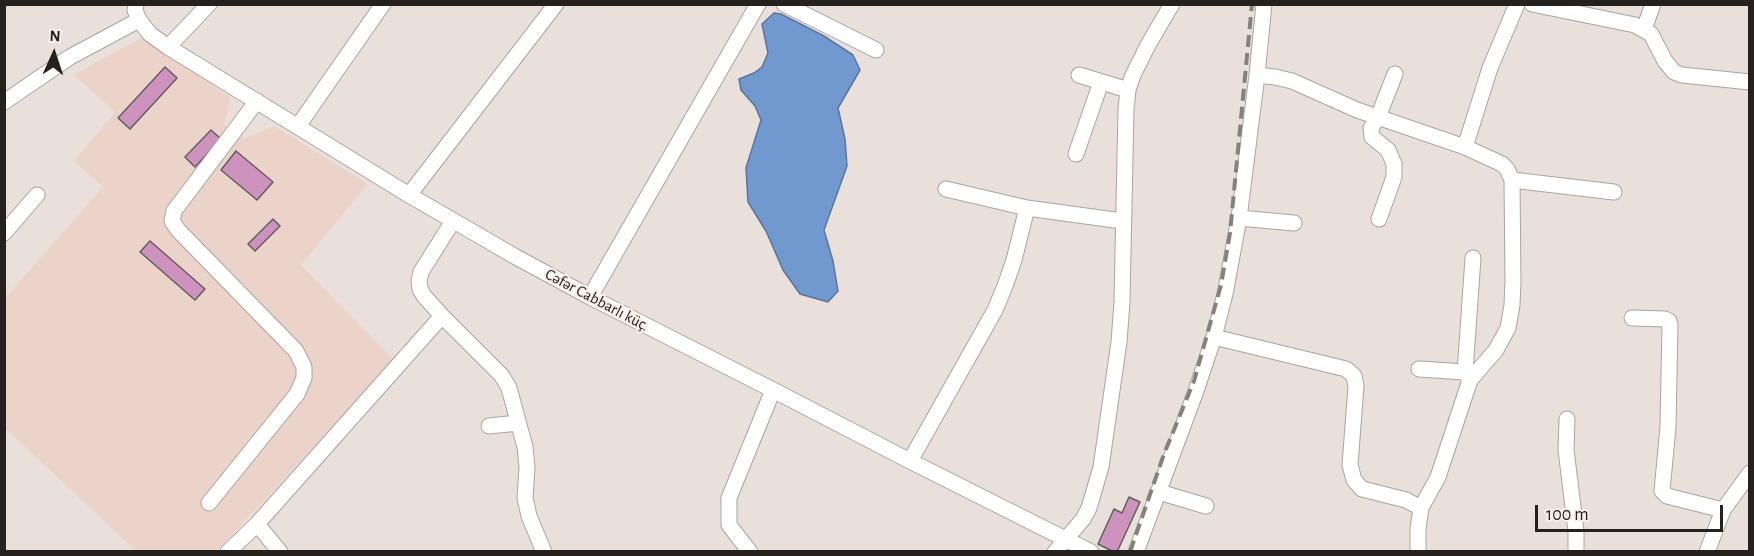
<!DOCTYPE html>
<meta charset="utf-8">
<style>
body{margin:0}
#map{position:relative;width:1754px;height:556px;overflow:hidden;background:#e9e0dc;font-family:"Alegreya Sans",sans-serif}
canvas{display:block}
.frame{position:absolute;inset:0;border:6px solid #24211f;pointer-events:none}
.north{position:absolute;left:24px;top:24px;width:60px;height:60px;-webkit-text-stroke:4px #f7eee9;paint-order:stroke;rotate:3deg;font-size:16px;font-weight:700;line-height:24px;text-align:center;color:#24211f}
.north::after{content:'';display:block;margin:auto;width:21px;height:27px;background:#24211f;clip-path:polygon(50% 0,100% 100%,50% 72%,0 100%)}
.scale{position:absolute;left:1535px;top:505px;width:188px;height:27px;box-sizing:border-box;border:3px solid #24211f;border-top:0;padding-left:8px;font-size:18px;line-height:21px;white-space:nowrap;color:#24211f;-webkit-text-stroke:4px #f7eee9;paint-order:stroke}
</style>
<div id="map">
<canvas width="1754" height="556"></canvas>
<div class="frame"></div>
<div class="north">N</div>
<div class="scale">100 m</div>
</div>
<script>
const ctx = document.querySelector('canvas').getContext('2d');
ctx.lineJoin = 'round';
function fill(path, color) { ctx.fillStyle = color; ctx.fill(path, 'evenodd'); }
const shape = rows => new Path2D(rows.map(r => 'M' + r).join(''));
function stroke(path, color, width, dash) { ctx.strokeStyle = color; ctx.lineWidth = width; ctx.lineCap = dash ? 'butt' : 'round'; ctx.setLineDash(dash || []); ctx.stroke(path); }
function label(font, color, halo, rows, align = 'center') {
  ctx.font = font + ' "Alegreya Sans",sans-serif'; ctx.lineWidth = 4.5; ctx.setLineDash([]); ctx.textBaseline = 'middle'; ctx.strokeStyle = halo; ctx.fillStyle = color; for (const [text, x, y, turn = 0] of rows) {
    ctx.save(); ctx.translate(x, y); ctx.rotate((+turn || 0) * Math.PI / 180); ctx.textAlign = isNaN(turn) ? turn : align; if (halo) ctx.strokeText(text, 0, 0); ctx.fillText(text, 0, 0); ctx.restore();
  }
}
fill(shape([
 [142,37,231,98,224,124,244,139,274,126,368,184,301,265,394,360,217,551,136,551,5,428,5,298,103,187,74,161,115,112,74,75]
]), '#ebd3c9');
const water = shape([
 [774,13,781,14,824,36,853,55,860,70,838,108,845,139,847,166,824,230,833,261,838,291,828,302,800,294,783,270,766,231,748,202,746,168,761,120,755,106,741,90,739,79,754,73,762,67,768,53,762,24,774,13]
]);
fill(water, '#7299cf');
stroke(water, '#5b759a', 1.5);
const building = shape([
 [165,67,177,78,130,129,118,118,165,67],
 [211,130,221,139,195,167,185,157,211,130],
 [236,151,273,182,257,200,221,170,236,151],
 [273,219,280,226,255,251,248,244,273,219],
 [150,241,205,289,195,300,140,252,150,241],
 [1129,497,1140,502,1117,552,1114,552,1098,544,1114,509,1122,513,1129,497]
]);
fill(building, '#ce92bf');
stroke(building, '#645d62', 1.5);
const minor = shape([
 [136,4,135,10,139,20,150,34,168,47,409,195,516,257,590,297,773,390,910,461,1091,552],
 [784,4,876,50],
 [1532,4,1635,25,1651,34,1665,61,1674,72,1682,75,1750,82],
 [1644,29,1653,4],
 [168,47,209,4],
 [1079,75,1128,90],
 [1257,75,1275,77,1292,81,1357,110,1465,147,1502,164,1507,169,1512,180,1513,282,1512,305,1508,328,1496,350,1470,380,1438,477,1421,508,1418,529,1418,552],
 [4,102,70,57,139,20],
 [298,126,383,4],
 [1465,147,1490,68,1517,4],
 [1076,154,1101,82],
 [1512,180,1614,192],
 [946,189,1027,208,1122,221],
 [409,195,556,4],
 [1239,218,1294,223],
 [1379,219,1394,177,1394,164,1388,150,1372,137,1371,128,1378,117,1395,74],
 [453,221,421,272,419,281,420,289,424,296,442,316,502,376,509,388,525,447,527,467,525,498,529,516,544,552],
 [4,233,37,195],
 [590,297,758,4],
 [1632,318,1665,319,1669,321,1670,324,1668,427,1662,491,1667,496,1723,510],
 [1214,337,1346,369,1354,376,1356,386,1350,465,1354,480,1362,489,1406,500,1421,508],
 [1419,369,1465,372],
 [1470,380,1465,372,1473,258],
 [1567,419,1566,450,1576,531,1576,552],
 [489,426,518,423],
 [910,461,995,310,1005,286,1014,260,1027,208],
 [1159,492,1206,506],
 [209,503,297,394,304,378,304,367,296,351,178,230,172,221,174,211,257,101],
 [257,524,280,552],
 [228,552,257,524,442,316],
 [750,552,729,525,729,498,773,390],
 [1055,552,1083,519,1089,508,1101,467,1119,342,1122,302,1126,109,1128,90,1133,75,1148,45,1172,4],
 [1136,552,1196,391,1214,337,1225,294,1239,218,1257,75,1264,4],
 [1707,552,1723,510,1750,473]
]);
stroke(minor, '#aba39f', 17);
stroke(minor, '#fff', 15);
stroke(shape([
 [1130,552,1164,454,1194,381,1221,285,1230,233,1252,4]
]), '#87817e', 4, [12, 6]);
label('16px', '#24211f', '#f7eee9', [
 ["Cəfər Cabbarlı küç.",597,300,28]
]);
</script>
